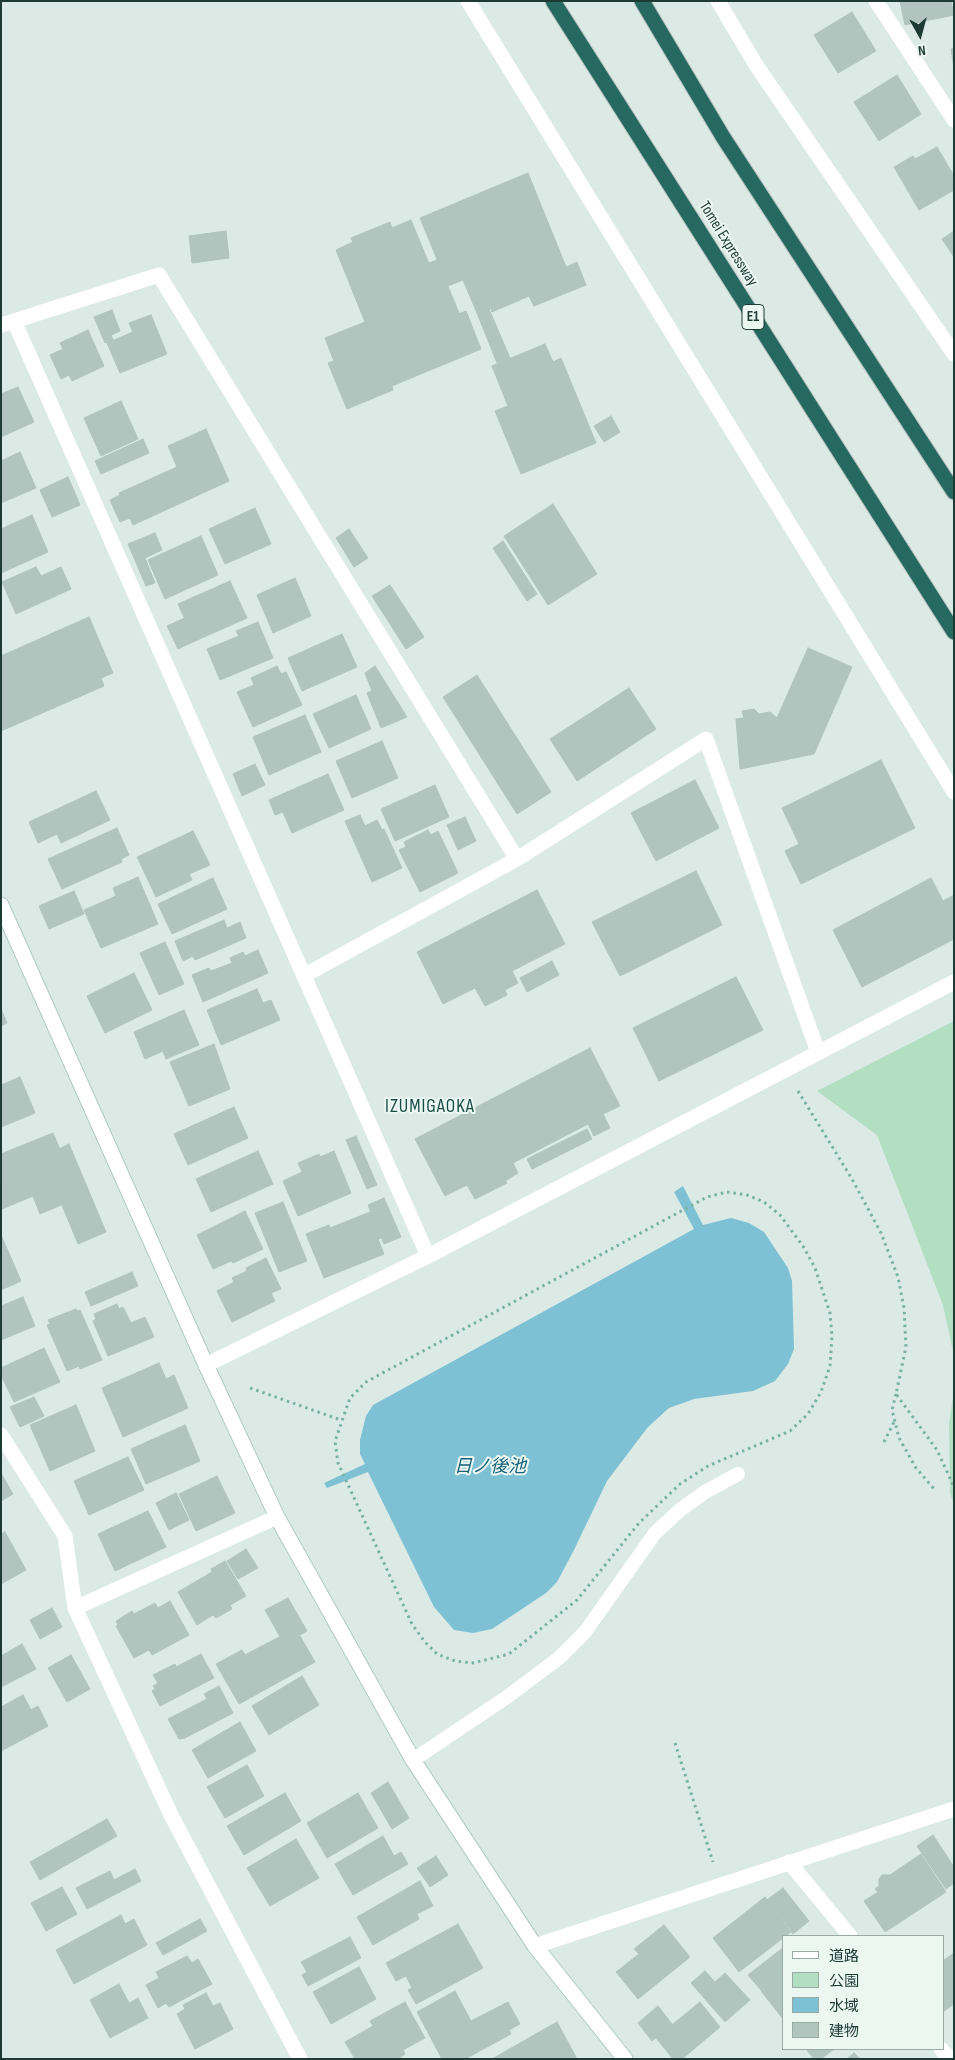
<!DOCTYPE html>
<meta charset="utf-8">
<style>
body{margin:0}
#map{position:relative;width:955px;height:2060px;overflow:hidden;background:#dceae5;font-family:"Sofia Sans Condensed","Noto Sans JP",sans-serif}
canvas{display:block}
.frame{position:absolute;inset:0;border:2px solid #1d3a35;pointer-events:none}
.legend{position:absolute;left:782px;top:1935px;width:162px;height:115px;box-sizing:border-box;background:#ecf7f2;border:1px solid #99aba6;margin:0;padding:6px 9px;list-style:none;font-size:15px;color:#1d3a35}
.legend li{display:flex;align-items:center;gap:10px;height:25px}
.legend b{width:25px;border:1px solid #99aba6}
.north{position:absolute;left:895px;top:10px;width:50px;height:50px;-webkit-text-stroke:4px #ecf7f2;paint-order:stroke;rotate:173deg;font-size:14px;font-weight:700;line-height:20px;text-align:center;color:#1d3a35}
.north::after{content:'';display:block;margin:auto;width:18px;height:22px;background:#1d3a35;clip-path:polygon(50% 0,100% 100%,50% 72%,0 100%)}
</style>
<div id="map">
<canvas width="955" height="2060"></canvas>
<div class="frame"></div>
<ul class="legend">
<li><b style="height:6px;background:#fff"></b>道路</li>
<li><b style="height:14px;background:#b2dec2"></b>公園</li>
<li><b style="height:14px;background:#7ec1d5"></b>水域</li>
<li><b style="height:14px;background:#b1c5be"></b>建物</li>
</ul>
<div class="north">N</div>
</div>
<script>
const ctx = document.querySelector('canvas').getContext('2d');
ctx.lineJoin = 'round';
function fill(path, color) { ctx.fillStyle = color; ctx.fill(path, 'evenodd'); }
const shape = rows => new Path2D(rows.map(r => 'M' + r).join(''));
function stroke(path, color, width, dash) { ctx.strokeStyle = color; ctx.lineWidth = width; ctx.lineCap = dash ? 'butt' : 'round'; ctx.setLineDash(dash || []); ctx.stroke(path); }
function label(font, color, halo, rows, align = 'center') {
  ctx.font = font + ' "Sofia Sans Condensed","Noto Sans JP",sans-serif'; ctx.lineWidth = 4; ctx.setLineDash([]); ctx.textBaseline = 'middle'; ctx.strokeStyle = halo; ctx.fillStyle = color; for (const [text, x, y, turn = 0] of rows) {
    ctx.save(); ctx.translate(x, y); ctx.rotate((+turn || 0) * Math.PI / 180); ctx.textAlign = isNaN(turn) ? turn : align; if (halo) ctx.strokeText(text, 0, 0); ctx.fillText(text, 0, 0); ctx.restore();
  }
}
fill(shape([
 [954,1021,954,1356,943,1305,877,1135,817,1091],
 [954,1390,954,1504,950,1493,949,1424]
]), '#b2dec2');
fill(shape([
 [683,1186,703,1225,731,1218,749,1223,764,1232,788,1268,792,1281,794,1349,788,1364,775,1381,753,1391,694,1399,669,1408,648,1427,607,1481,574,1550,557,1582,546,1593,492,1629,473,1633,454,1630,434,1607,368,1472,327,1488,324,1483,365,1464,360,1454,360,1440,366,1416,373,1405,694,1229,674,1192]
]), '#7ec1d5');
const building = shape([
 [900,1,951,1,954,15,905,25,900,1],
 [852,12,876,51,838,73,814,35,852,12],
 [954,48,954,68,951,49,954,48],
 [897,75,921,114,879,141,854,102,897,75],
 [937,147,954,176,954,190,919,210,894,167,913,156,915,159,937,147],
 [528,173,566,267,577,262,586,285,534,306,529,296,492,312,491,308,477,313,463,280,448,286,420,218,528,173],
 [411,220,451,317,466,311,481,349,392,386,393,390,347,409,328,363,334,361,325,338,365,322,336,250,353,242,351,238,390,222,392,228,411,220],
 [226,231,229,258,192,263,189,236,226,231],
 [954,231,954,257,942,239,954,231],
 [437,260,459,313,451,317,429,263,437,260],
 [489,309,510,358,497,363,477,313,489,309],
 [112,310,120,331,111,335,113,340,105,343,94,317,112,310],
 [151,315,167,354,120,373,107,343,133,332,129,323,151,315],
 [88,330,104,366,72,381,69,375,61,379,50,355,63,349,60,343,88,330],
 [545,344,553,362,561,358,596,443,521,474,495,411,508,406,492,366,545,344],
 [18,387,34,422,1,437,1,394,18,387],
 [121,401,138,439,101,456,84,418,121,401],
 [611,416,620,432,604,442,594,426,611,416],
 [206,429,229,481,133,525,119,493,177,467,168,446,206,429],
 [143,439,149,453,101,474,95,461,143,439],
 [20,452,36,488,1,503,1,461,20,452],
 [68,477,80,505,52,517,40,490,68,477],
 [120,495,130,518,120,522,110,500,120,495],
 [553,504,597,574,548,605,504,536,553,504],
 [255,508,271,544,225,564,209,529,255,508],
 [32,515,48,552,1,573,1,529,32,515],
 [349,529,368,558,354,567,336,538,349,529],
 [155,533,162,550,145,558,155,583,146,586,128,544,155,533],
 [201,536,218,575,165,599,148,560,201,536],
 [503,541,537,594,527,601,493,548,503,541],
 [36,567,41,576,61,567,71,589,16,614,2,582,36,567],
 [295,578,311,616,273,633,257,595,295,578],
 [230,581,247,618,195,641,178,604,230,581],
 [390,585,424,637,406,649,372,596,390,585],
 [89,617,113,673,101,678,104,686,1,731,1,656,89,617],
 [185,618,195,641,178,649,167,626,185,618],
 [258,622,273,658,220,680,207,649,239,636,236,631,258,622],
 [342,634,357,667,302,691,288,658,342,634],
 [808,648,852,667,814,754,740,769,736,719,744,718,742,711,754,709,759,714,770,712,777,718,808,648],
 [277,666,281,674,286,672,302,705,253,727,237,692,254,685,251,678,277,666],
 [375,666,407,717,381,728,367,693,372,691,365,673,375,666],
 [477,675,551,792,517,814,443,697,477,675],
 [629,688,656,729,577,781,550,739,629,688],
 [356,695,371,729,329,748,313,714,356,695],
 [305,715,321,752,269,775,253,737,305,715],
 [382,741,398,778,352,798,336,761,382,741],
 [881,760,915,828,801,884,785,851,799,844,782,808,881,760],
 [255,764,265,785,242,796,233,774,255,764],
 [328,774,344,810,292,833,283,812,275,815,269,800,328,774],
 [695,780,719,828,656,861,631,813,695,780],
 [435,785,449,817,395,841,381,809,435,785],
 [96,791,110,820,61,843,57,834,38,843,29,822,96,791],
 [360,815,365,826,377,820,382,830,384,829,402,868,372,882,345,821,360,815],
 [465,817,476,841,458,850,447,825,465,817],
 [117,828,129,855,121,859,122,862,62,889,48,859,117,828],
 [428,830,431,835,438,831,458,873,420,892,399,850,406,847,404,842,428,830],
 [193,831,210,865,189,874,192,880,156,897,137,857,193,831],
 [696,871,722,925,620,976,592,922,696,871],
 [138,877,158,924,101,948,84,910,116,896,113,888,138,877],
 [213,878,227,909,172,934,158,904,213,878],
 [931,878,943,901,954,895,954,939,862,987,833,930,931,878],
 [537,890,565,944,512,971,518,983,505,990,507,995,485,1006,475,988,443,1004,417,952,537,890],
 [74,891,84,914,49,929,39,906,74,891],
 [224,920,227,928,240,922,246,938,195,960,193,956,183,961,175,941,224,920],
 [165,942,184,984,159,995,140,953,165,942],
 [258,950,268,973,203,1002,192,975,209,968,211,971,232,963,230,958,243,952,245,956,258,950],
 [552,961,559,975,527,992,520,978,552,961],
 [134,973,152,1010,105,1033,87,996,134,973],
 [736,977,763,1030,659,1081,633,1028,736,977],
 [257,989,263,1003,271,1000,280,1020,221,1045,207,1010,257,989],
 [1,1009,7,1023,1,1026,1,1009],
 [184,1010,199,1045,166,1059,163,1051,145,1059,134,1032,184,1010],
 [214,1044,230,1089,189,1106,170,1062,214,1044],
 [590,1048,620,1106,603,1114,610,1128,594,1136,588,1124,513,1163,518,1173,505,1181,507,1183,475,1199,467,1185,445,1196,415,1139,590,1048],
 [20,1077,35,1113,1,1127,1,1085,20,1077],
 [234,1107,248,1138,188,1165,174,1134,234,1107],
 [587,1129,592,1139,532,1169,527,1159,587,1129],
 [53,1133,80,1197,40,1214,33,1196,2,1209,1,1154,53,1133],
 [356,1136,377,1185,367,1189,346,1140,356,1136],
 [69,1144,106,1232,78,1244,62,1205,80,1197,59,1149,69,1144],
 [258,1151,273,1184,211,1212,196,1179,258,1151],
 [334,1151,351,1193,298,1216,283,1181,302,1172,298,1163,319,1154,320,1157,334,1151],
 [384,1198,401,1237,384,1244,368,1205,384,1198],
 [283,1202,307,1261,279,1272,255,1213,283,1202],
 [245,1211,263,1249,233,1263,231,1261,213,1269,197,1235,245,1211],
 [370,1212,381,1238,378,1239,384,1254,324,1278,306,1234,329,1225,330,1228,370,1212],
 [1,1235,21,1281,1,1290,1,1235],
 [266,1258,281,1289,271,1293,275,1301,232,1322,217,1291,234,1282,232,1278,247,1271,246,1268,266,1258],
 [132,1272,138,1286,91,1306,85,1292,132,1272],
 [23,1297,35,1326,1,1340,1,1306,23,1297],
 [117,1304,119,1309,123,1307,131,1323,145,1317,154,1337,108,1356,93,1321,96,1319,94,1314,117,1304],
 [76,1309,77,1311,80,1310,102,1360,80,1369,79,1366,67,1371,47,1325,50,1324,48,1320,76,1309],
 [44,1348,60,1382,14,1402,1,1375,1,1368,44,1348],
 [159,1363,166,1379,174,1375,188,1408,123,1437,102,1388,159,1363],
 [34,1397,44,1416,20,1427,10,1407,34,1397],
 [76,1405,95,1451,50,1471,30,1425,76,1405],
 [185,1425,200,1461,146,1484,131,1449,185,1425],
 [128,1457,144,1490,89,1515,74,1481,128,1457],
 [1,1473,13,1494,1,1501,1,1473],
 [217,1476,235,1513,196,1531,179,1494,217,1476],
 [176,1493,189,1520,169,1530,156,1503,176,1493],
 [148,1511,166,1547,115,1571,98,1534,148,1511],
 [5,1532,26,1570,1,1584,1,1534,5,1532],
 [246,1549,258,1568,238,1579,227,1561,246,1549],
 [225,1561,246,1596,230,1605,232,1609,216,1618,213,1615,197,1625,178,1592,212,1572,211,1569,225,1561],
 [288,1598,307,1631,284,1644,265,1610,288,1598],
 [170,1601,189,1635,152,1655,149,1650,134,1658,116,1626,118,1625,116,1621,132,1611,134,1614,155,1603,158,1608,170,1601],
 [52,1608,62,1627,40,1639,30,1620,52,1608],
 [300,1636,315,1662,239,1704,216,1664,242,1650,245,1655,279,1637,284,1645,300,1636],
 [22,1644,36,1669,1,1687,1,1656,22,1644],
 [201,1654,214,1678,160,1706,152,1691,155,1689,153,1686,158,1683,153,1675,175,1664,176,1667,201,1654],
 [71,1655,90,1689,67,1702,48,1668,71,1655],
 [302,1676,319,1705,269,1735,252,1706,302,1676],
 [219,1686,233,1713,185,1738,179,1739,168,1719,207,1699,204,1694,219,1686],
 [23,1695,31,1710,38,1706,48,1726,1,1751,1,1707,23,1695],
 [240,1722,256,1751,208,1778,192,1750,240,1722],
 [247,1765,264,1796,225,1818,207,1787,247,1765],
 [388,1782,409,1818,392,1829,371,1793,388,1782],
 [285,1793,301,1821,244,1855,227,1826,285,1793],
 [358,1793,378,1828,327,1858,307,1823,358,1793],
 [107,1819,117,1836,40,1880,30,1862,107,1819],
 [933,1835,954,1867,954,1883,946,1889,917,1846,933,1835],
 [383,1836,394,1856,401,1852,408,1864,353,1895,335,1864,383,1836],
 [296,1839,319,1878,270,1906,247,1868,296,1839],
 [921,1854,946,1892,885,1932,864,1901,878,1892,875,1889,879,1886,879,1879,882,1875,890,1875,921,1854],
 [436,1856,448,1875,430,1887,417,1868,436,1856],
 [135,1869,141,1881,87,1909,76,1888,110,1871,114,1880,135,1869],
 [420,1881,433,1906,417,1914,419,1919,373,1945,357,1917,420,1881],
 [62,1887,77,1914,46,1931,31,1903,62,1887],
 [783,1888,809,1921,793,1934,767,1900,783,1888],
 [765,1897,792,1931,739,1972,713,1938,765,1897],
 [121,1915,125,1924,134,1919,147,1945,74,1984,56,1950,121,1915],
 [200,1919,207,1931,163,1955,156,1943,200,1919],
 [458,1924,483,1968,416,2004,408,1990,412,1988,406,1976,396,1981,386,1963,458,1924],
 [664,1925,690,1957,638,1999,616,1972,639,1954,634,1949,664,1925],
 [350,1937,361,1958,308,1986,302,1975,307,1972,301,1962,350,1937],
 [784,1947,784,1972,761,1990,748,1975,784,1947],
 [954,1953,954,2004,944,2011,944,1960,954,1953],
 [187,1956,192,1963,198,1959,212,1984,169,2007,166,2003,158,2008,146,1985,159,1978,156,1972,187,1956],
 [359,1967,376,1999,331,2024,313,1992,359,1967],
 [705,1971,715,1982,725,1973,750,2000,725,2022,691,1983,705,1971],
 [784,1972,784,2020,761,1991,784,1972],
 [119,1984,129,2003,138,1998,148,2018,110,2038,90,2000,119,1984],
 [455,1991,471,2021,508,2002,520,2024,509,2030,511,2034,465,2059,442,2059,417,2012,455,1991],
 [206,1993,213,2006,220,2003,233,2029,195,2049,177,2014,185,2009,183,2005,206,1993],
 [405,2002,425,2038,403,2050,405,2054,398,2059,355,2059,345,2042,373,2026,370,2021,405,2002],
 [700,2002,720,2027,682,2059,673,2059,656,2038,700,2002],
 [658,2006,672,2024,652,2041,638,2023,658,2006],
 [557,2022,577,2059,492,2059,557,2022],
 [806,2049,834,2049,821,2059,814,2059,806,2049],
 [854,2053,860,2059,847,2059,854,2053]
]);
fill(building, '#b1c5be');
stroke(building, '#aec4bd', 1);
const secondary = shape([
 [1,905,206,1365,277,1517,413,1760,535,1946,625,2059]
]);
const highway = shape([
 [553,1,954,632],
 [642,1,723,137,954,492]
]);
stroke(secondary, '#aecbc3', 17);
stroke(highway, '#bbc4c2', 17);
stroke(shape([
 [798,1091,852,1179,881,1233,898,1277,904,1308,906,1347,896,1394,937,1450,954,1487],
 [727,1192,747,1195,764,1202,780,1215,803,1246,815,1268,830,1313,832,1336,830,1366,821,1392,808,1414,790,1431,708,1466,680,1484,639,1523,577,1600,509,1654,473,1663,455,1661,437,1654,424,1641,412,1624,338,1463,335,1441,350,1398,366,1382,707,1197,727,1192],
 [250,1388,341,1420],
 [896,1394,892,1410,899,1438,916,1468,935,1490],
 [884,1442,894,1422],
 [675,1743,713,1862]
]), '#79b1a4', 3, [2.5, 4]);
stroke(shape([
 [413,1760,507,1697,559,1658,585,1632,655,1533,680,1510,705,1492,738,1474]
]), '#fff', 14);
stroke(shape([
 [468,1,954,792],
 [718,1,756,65,954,354],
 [876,1,954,120],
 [14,321,428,1256],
 [1,325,159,275,517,859],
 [305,975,517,859,706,739,818,1052],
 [206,1365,428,1256,954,982],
 [1,1435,65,1536,75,1608,171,1815,300,2059],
 [75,1608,277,1517],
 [789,1862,850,1936],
 [535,1946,954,1809],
 [941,2049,950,2059]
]), '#fff', 15);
stroke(secondary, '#fff', 15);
stroke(highway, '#266960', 15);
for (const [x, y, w] of [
 [753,317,22]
]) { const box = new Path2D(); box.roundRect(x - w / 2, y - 12.5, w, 25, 4); ctx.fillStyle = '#ecf7f2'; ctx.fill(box); stroke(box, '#1d3a35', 1); }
label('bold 15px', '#1d3a35', null, [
 ["E1",753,317]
]);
label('16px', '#1d3a35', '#ecf7f2', [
 ["Tomei Expressway",728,244,58]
]);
label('italic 18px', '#13617a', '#ecf7f2', [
 ["日ノ後池",490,1467]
]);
ctx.letterSpacing = '1px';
label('19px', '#184d45', '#ecf7f2', [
 ["IZUMIGAOKA",430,1107]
]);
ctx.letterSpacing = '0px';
</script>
